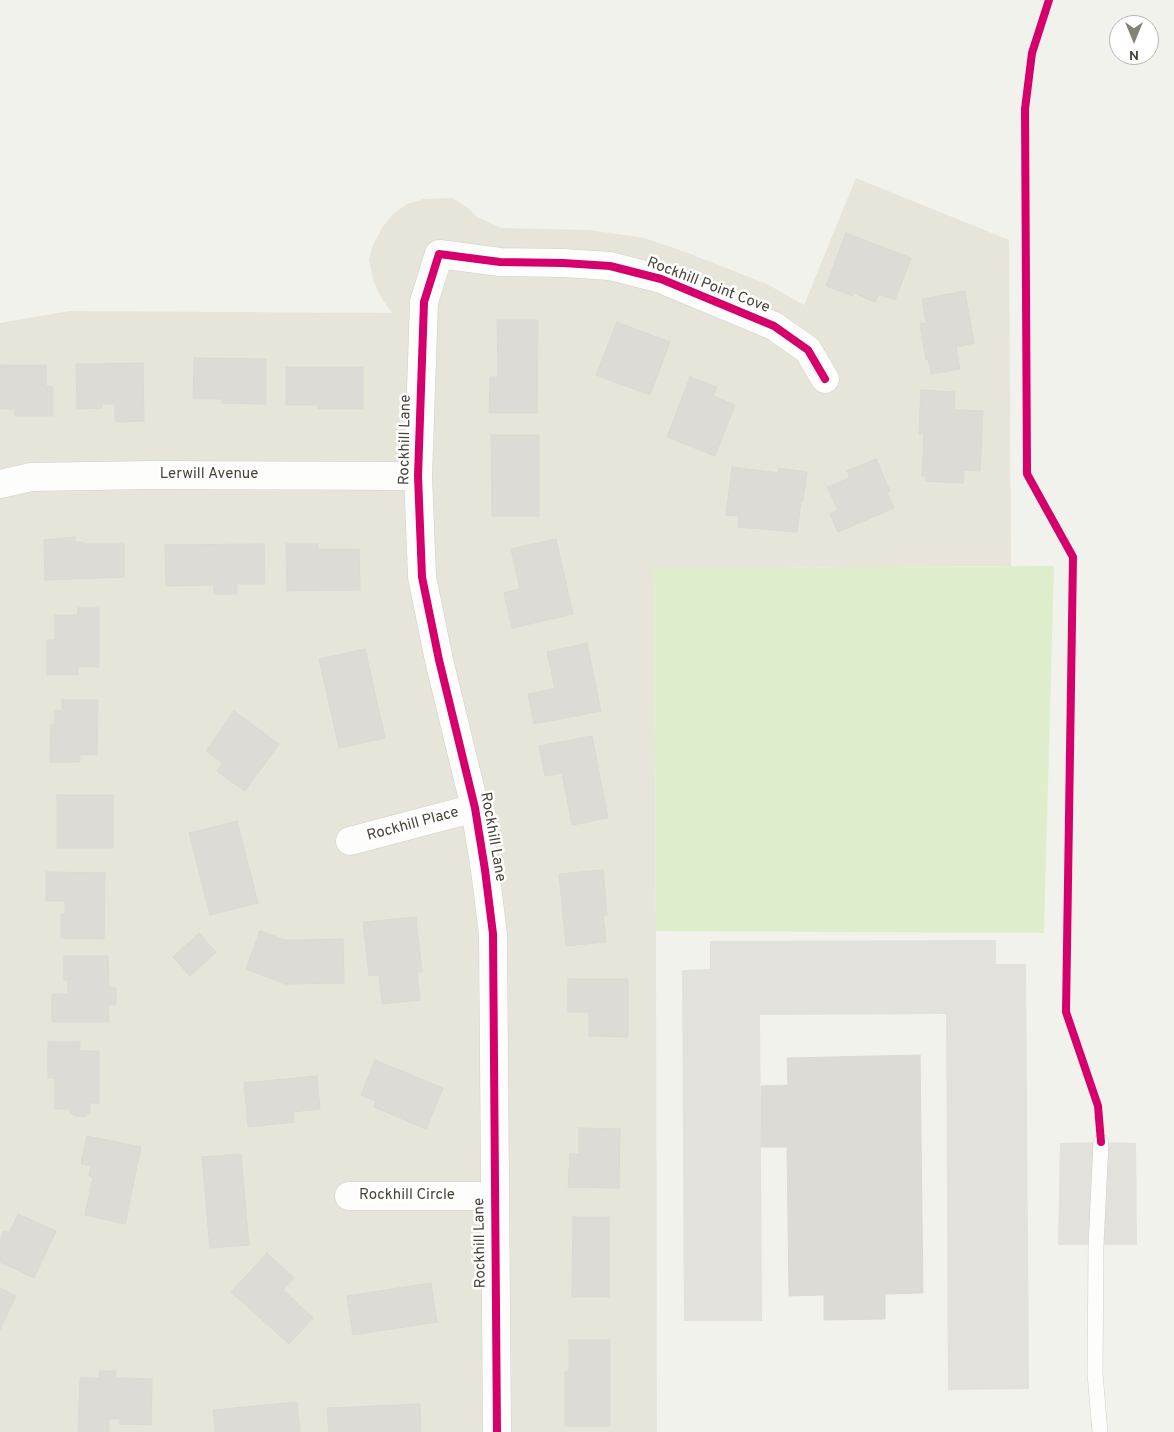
<!DOCTYPE html>
<style>
body{margin:0}
#map{position:relative;width:1174px;height:1432px;overflow:hidden;background:#f2f2ed;font-family:Overpass,sans-serif}
canvas{display:block}
.north{position:absolute;left:1109px;top:15px;width:50px;height:50px;box-sizing:border-box;background:#fff;border:1px solid #b7b4af;border-radius:50%;rotate:180deg;font-size:14px;font-weight:700;line-height:20px;text-align:center;color:#4a4437}
.north::after{content:'';display:block;margin:auto;width:18px;height:22px;background:#858177;clip-path:polygon(50% 0,100% 100%,50% 72%,0 100%)}
</style>
<div id="map">
<canvas width="1174" height="1432"></canvas>
<div class="north">N</div>
</div>
<script>
const ctx = document.querySelector('canvas').getContext('2d');
ctx.lineJoin = 'round';
function fill(path, color) { ctx.fillStyle = color; ctx.fill(path, 'evenodd'); }
const shape = rows => new Path2D(rows.map(r => 'M' + r).join(''));
function stroke(path, color, width, dash) { ctx.strokeStyle = color; ctx.lineWidth = width; ctx.lineCap = dash ? 'butt' : 'round'; ctx.setLineDash(dash || []); ctx.stroke(path); }
function label(font, color, halo, rows, align = 'center') {
  ctx.font = font + ' Overpass,sans-serif'; ctx.lineWidth = 5; ctx.setLineDash([]); ctx.textBaseline = 'middle'; ctx.strokeStyle = halo; ctx.fillStyle = color; for (const [text, x, y, turn = 0] of rows) {
    ctx.save(); ctx.translate(x, y); ctx.rotate((+turn || 0) * Math.PI / 180); ctx.textAlign = isNaN(turn) ? turn : align; if (halo) ctx.strokeText(text, 0, 0); ctx.fillText(text, 0, 0); ctx.restore();
  }
}
fill(shape([
 [856,178,1009,240,1011,566,654,569,656,931,657,1432,0,1432,0,323,70,311,392,313,382,299,373,280,369,259,373,245,382,228,393,214,407,204,424,199,452,198,468,208,477,217,501,228,590,230,644,238,688,253,767,284,804,305]
]), '#e7e4da');
fill(shape([
 [1054,566,1044,933,656,931,654,568]
]), '#deeecd');
fill(shape([
 [996,940,996,964,1026,964,1029,1389,948,1390,946,1014,760,1015,762,1321,684,1321,682,970,710,969,710,941],
 [1101,1142,1136,1143,1137,1245,1058,1245,1060,1143]
]), '#e2e1dc');
const building = shape([
 [846,233,911,258,895,300,879,294,875,302,854,293,853,296,826,286,846,233],
 [965,291,974,343,956,347,960,369,931,374,928,359,926,360,920,324,926,323,922,299,965,291],
 [497,320,538,320,537,413,489,413,490,377,498,377,497,320],
 [617,322,670,342,650,395,596,375,617,322],
 [194,358,266,359,266,404,222,403,222,399,193,399,194,358],
 [143,363,144,421,115,422,115,404,102,404,102,408,77,409,76,364,143,363],
 [0,365,46,365,46,386,53,387,53,416,15,416,15,409,0,409,0,365],
 [286,367,363,367,363,409,318,409,318,405,286,405,286,367],
 [690,377,717,387,713,396,735,405,715,456,667,437,690,377],
 [921,390,955,392,954,410,983,411,980,471,964,470,963,483,926,481,926,476,922,476,924,434,919,434,921,390],
 [491,435,539,435,539,516,492,516,491,435],
 [876,459,890,491,887,492,894,508,838,532,830,514,838,510,827,487,850,478,847,471,876,459],
 [732,467,778,473,779,468,807,472,803,501,801,501,797,532,738,527,739,516,726,515,732,467],
 [75,537,75,542,83,542,83,544,124,544,124,577,45,580,44,540,75,537],
 [556,539,573,614,512,628,504,593,520,589,511,549,556,539],
 [264,544,265,584,237,584,237,594,214,594,214,585,166,586,165,545,264,544],
 [286,544,318,544,318,549,359,549,360,590,287,591,286,544],
 [78,608,99,608,99,667,78,667,78,675,47,675,47,640,55,640,55,615,78,615,78,608],
 [587,643,601,711,534,724,528,694,555,688,547,652,587,643],
 [365,649,385,738,339,748,319,659,365,649],
 [62,700,98,700,97,755,80,755,80,762,50,762,51,724,55,725,55,710,62,711,62,700],
 [234,711,279,744,245,791,217,771,223,763,206,751,234,711],
 [592,736,608,818,572,825,562,773,545,776,539,746,592,736],
 [57,795,113,795,113,848,57,848,57,795],
 [237,821,258,903,210,915,189,833,237,821],
 [603,870,607,915,603,915,606,942,566,946,559,874,603,870],
 [46,872,105,873,104,939,61,938,61,914,65,914,65,901,46,901,46,872],
 [416,917,422,972,417,972,420,1000,382,1004,379,975,369,976,363,922,416,917],
 [260,931,285,940,343,939,344,983,285,984,246,969,260,931],
 [199,933,216,952,190,976,173,957,199,933],
 [64,956,108,956,109,988,116,988,116,1005,108,1005,109,1022,52,1022,52,994,68,994,68,980,64,980,64,956],
 [568,979,628,979,628,1037,589,1036,589,1012,568,1012,568,979],
 [48,1042,80,1042,80,1051,99,1051,99,1103,90,1103,90,1113,85,1117,76,1116,71,1113,71,1109,55,1109,55,1078,48,1078,48,1042],
 [920,1055,923,1293,885,1294,885,1319,824,1320,824,1295,789,1296,787,1147,761,1147,761,1086,788,1085,787,1058,920,1055],
 [375,1060,443,1088,426,1129,374,1107,376,1101,361,1095,375,1060],
 [317,1076,320,1109,293,1112,294,1122,248,1127,244,1083,317,1076],
 [579,1128,620,1129,619,1188,568,1187,570,1154,579,1154,579,1128],
 [87,1136,141,1147,125,1224,85,1215,93,1177,89,1176,91,1166,81,1164,87,1136],
 [241,1154,249,1245,210,1248,202,1157,241,1154],
 [18,1214,56,1231,34,1278,0,1262,0,1240,4,1231,9,1233,18,1214],
 [573,1217,609,1217,609,1297,572,1297,573,1217],
 [267,1253,294,1278,283,1290,313,1318,289,1344,231,1292,267,1253],
 [431,1283,437,1322,353,1335,347,1296,431,1283],
 [0,1288,16,1296,0,1330,0,1288],
 [569,1340,610,1340,610,1426,565,1426,565,1372,569,1372,569,1340],
 [100,1371,116,1371,115,1378,152,1379,151,1425,120,1424,120,1419,109,1419,109,1432,78,1432,80,1378,99,1378,100,1371],
 [297,1402,300,1432,215,1432,213,1410,297,1402],
 [420,1404,421,1432,329,1432,327,1408,420,1404]
]);
fill(building, '#dcdbd5');
stroke(building, '#dbd9d3', 1);
const lane = shape([
 [1100,1432,1095,1374,1096,1245,1101,1142]
]);
const street = shape([
 [0,484,31,477,151,475,418,476],
 [350,841,475,808],
 [349,1196,494,1196],
 [497,1432,493,934,485,870,475,808,439,660,422,577,418,476,424,302,439,254,500,262,563,263,610,266,661,279,774,326,808,350,825,379]
]);
stroke(lane, '#d1cfca', 16);
stroke(street, '#d1cfca', 29);
stroke(lane, '#fdfdfc', 15);
stroke(street, '#fdfdfc', 28);
stroke(shape([
 [1049,0,1032,53,1025,109,1027,474,1073,557,1066,1012,1098,1106,1101,1142],
 [497,1432,493,934,485,870,475,808,439,660,422,577,418,476,424,302,439,254,500,262,563,263,610,266,661,279,774,326,808,350,825,379]
]), '#d6006c', 8);
label('15px', '#4a4437', '#fff', [
 ["Rockhill Point Cove",708,286,21],
 ["Rockhill Lane",406,440,-89],
 ["Lerwill Avenue",209,475],
 ["Rockhill Place",413,825,-15],
 ["Rockhill Lane",492,837,80],
 ["Rockhill Circle",407,1196],
 ["Rockhill Lane",481,1243,-91]
]);
</script>
